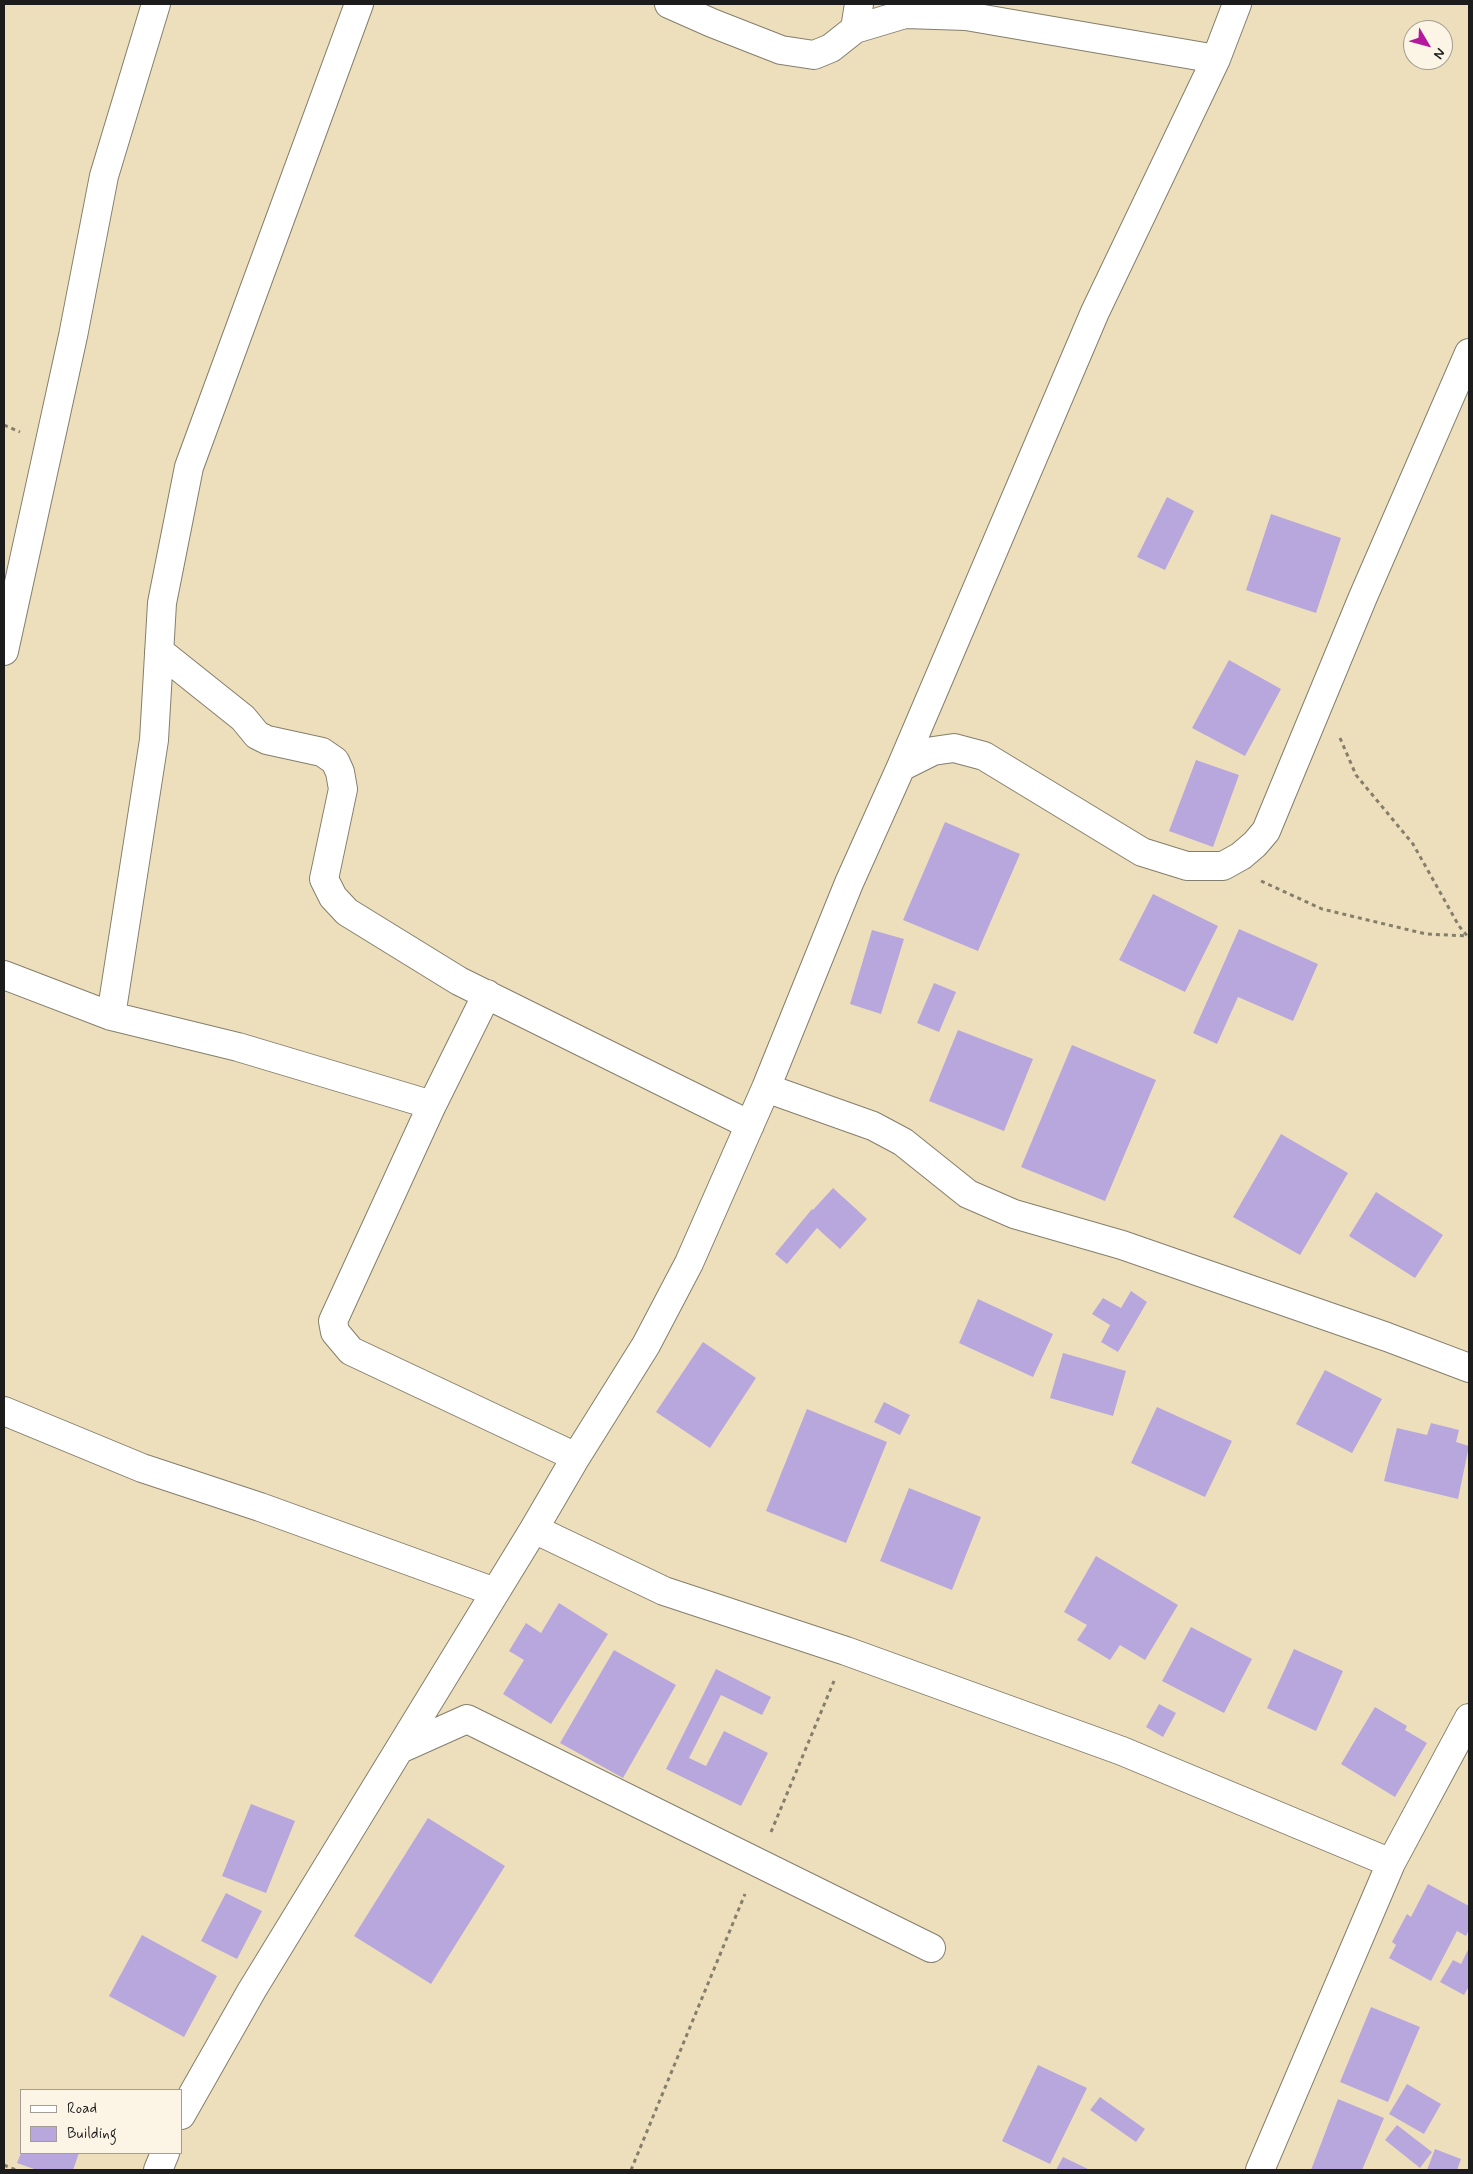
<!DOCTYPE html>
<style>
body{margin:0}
#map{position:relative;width:1473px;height:2174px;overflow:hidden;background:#eddfbc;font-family:Mynerve,sans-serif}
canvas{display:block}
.frame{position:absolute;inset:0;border:5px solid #1c1c1c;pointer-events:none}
.legend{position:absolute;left:20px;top:2089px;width:162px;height:65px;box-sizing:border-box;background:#fcf5e5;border:1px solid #a29e95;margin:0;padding:6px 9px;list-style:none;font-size:15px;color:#1c1c1c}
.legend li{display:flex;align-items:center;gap:10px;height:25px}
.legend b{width:25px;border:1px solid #a29e95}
.north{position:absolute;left:1403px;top:20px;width:50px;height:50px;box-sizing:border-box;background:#fcf5e5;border:1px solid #a29e95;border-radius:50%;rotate:127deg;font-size:14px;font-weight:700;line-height:20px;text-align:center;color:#1c1c1c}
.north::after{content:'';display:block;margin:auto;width:18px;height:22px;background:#b5179e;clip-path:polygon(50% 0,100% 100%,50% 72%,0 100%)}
</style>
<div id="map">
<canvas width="1473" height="2174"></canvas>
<div class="frame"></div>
<ul class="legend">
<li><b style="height:6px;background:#fff"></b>Road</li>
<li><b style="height:14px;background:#b8a7dc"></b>Building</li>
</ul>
<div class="north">N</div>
</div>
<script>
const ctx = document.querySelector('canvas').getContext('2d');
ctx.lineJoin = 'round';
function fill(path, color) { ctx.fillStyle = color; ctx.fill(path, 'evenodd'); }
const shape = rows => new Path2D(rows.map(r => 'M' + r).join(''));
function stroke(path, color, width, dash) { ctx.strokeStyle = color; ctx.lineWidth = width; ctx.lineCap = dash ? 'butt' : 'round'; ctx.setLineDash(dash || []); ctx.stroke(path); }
fill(shape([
 [1167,497,1194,511,1165,570,1137,557],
 [1271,514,1341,538,1316,613,1246,590],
 [1229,660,1281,689,1245,756,1192,728],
 [1196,760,1239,775,1213,847,1169,831],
 [945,822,1020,854,978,951,903,920],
 [1153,894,1218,926,1185,992,1119,960],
 [1239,929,1318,964,1293,1021,1238,997,1217,1044,1193,1033],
 [872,930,904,939,881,1014,850,1004],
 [934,983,956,992,939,1032,917,1023],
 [958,1030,1033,1059,1004,1131,929,1101],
 [1072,1045,1156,1080,1105,1201,1021,1167],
 [1281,1134,1348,1173,1300,1255,1233,1217],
 [833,1188,867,1219,840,1249,817,1228,787,1264,775,1254,812,1209,813,1210],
 [1376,1192,1443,1235,1415,1278,1349,1236],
 [1131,1291,1147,1302,1118,1352,1101,1342,1110,1325,1092,1314,1103,1298,1121,1308],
 [978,1299,1053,1334,1033,1377,959,1343],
 [703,1342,756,1378,710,1448,656,1412],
 [1063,1353,1126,1371,1113,1416,1050,1398],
 [1325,1370,1382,1399,1352,1453,1296,1424],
 [884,1402,910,1415,900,1435,874,1422],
 [1157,1407,1232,1441,1205,1497,1131,1463],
 [807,1409,887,1442,846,1543,766,1511],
 [1431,1423,1459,1430,1456,1442,1469,1446,1458,1499,1384,1481,1397,1428,1427,1435],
 [909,1488,981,1517,952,1590,880,1561],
 [1096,1556,1178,1605,1145,1660,1120,1645,1110,1660,1077,1640,1087,1625,1064,1612],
 [559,1603,608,1634,551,1724,503,1694,524,1660,509,1651,526,1623,541,1633],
 [1191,1627,1252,1659,1224,1713,1162,1681],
 [1294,1649,1343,1671,1316,1731,1267,1708],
 [614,1650,676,1685,623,1778,560,1743],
 [716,1669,771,1697,762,1715,721,1695,689,1758,706,1766,724,1731,768,1753,741,1806,666,1769],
 [1159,1704,1176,1713,1163,1737,1146,1727],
 [1375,1707,1407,1726,1405,1730,1427,1743,1395,1797,1341,1764],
 [251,1804,295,1821,266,1893,222,1876],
 [428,1818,505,1866,431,1984,354,1936],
 [1428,1884,1469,1906,1469,1929,1466,1936,1457,1931,1431,1981,1389,1958,1396,1945,1392,1942,1407,1914,1411,1917],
 [226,1893,262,1911,237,1959,201,1941],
 [142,1935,217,1976,184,2037,109,1996],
 [1469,1948,1469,1986,1464,1995,1440,1982,1453,1960,1461,1964],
 [1371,2007,1420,2027,1388,2102,1340,2082],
 [1038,2065,1087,2088,1050,2164,1002,2141],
 [1407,2084,1441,2104,1424,2134,1389,2114],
 [1100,2097,1145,2129,1136,2142,1090,2110],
 [1338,2099,1384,2118,1362,2170,1311,2170],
 [1397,2125,1432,2152,1420,2168,1385,2140],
 [1435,2149,1461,2159,1457,2170,1427,2170],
 [21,2153,79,2153,73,2170,37,2170,17,2163],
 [1063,2157,1090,2170,1056,2170]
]), '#b8a7dc');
const minor = shape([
 [669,4,712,23,781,50,814,55,831,48,855,29,905,14,966,16,1216,59],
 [855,29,859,4],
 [4,651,73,336,104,176,156,4],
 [159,651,243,718,257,735,267,740,322,752,335,761,340,772,343,789,324,879,333,897,347,912,459,981,750,1125],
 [901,767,933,751,954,748,984,756,1142,852,1187,866,1223,866,1241,856,1255,844,1266,831,1363,597,1469,353],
 [4,975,111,1016,238,1047,432,1105],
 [487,994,432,1105,333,1321,335,1332,351,1351,576,1457],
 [111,1016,154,740,162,603,189,467,359,4],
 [766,1088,873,1126,903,1142,968,1194,1014,1214,1122,1245,1387,1337,1469,1368],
 [4,1411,142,1468,260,1507,495,1592],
 [534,1529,664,1591,846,1651,1122,1751,1391,1863],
 [400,1749,467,1719,931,1948],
 [181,2115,252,1990,534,1529,576,1457,646,1345,689,1263,766,1088,849,883,901,767,1095,312,1216,59,1237,4],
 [158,2170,165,2153],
 [1260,2170,1391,1863,1469,1718]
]);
stroke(minor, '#847e6c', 30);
stroke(shape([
 [4,425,20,432],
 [1340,738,1356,775,1413,844,1459,926,1469,938],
 [1261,881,1322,909,1426,934,1468,936],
 [771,1832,834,1681],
 [4,2165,16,2170],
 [631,2170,745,1894]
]), '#847e6c', 3, [4, 4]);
stroke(minor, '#fff', 28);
</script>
